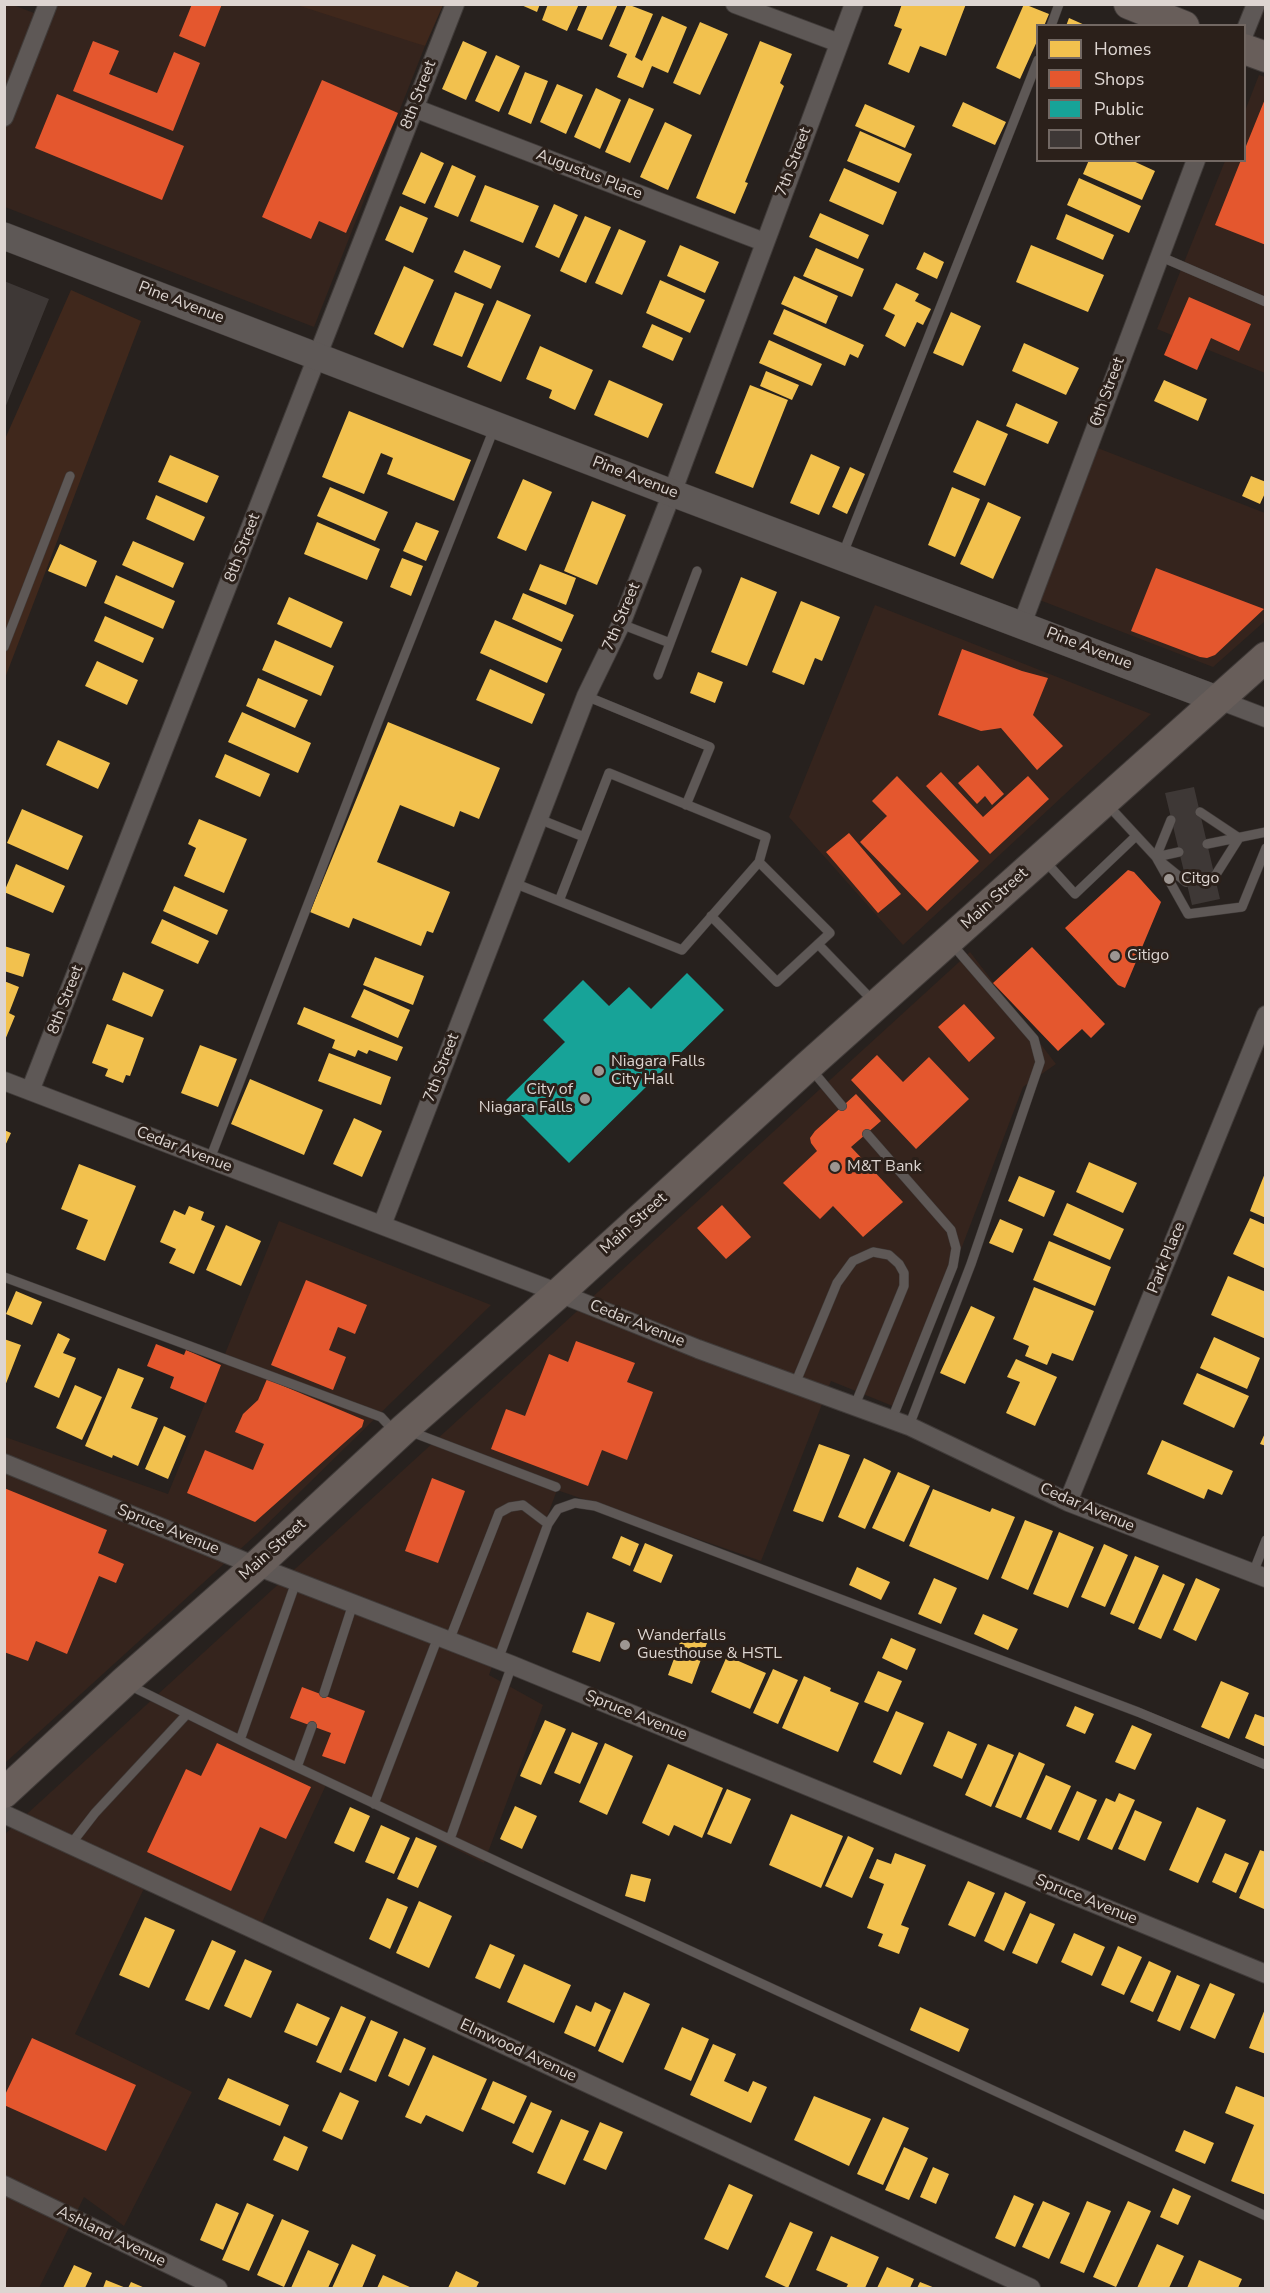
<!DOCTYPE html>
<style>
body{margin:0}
#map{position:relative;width:1270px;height:2293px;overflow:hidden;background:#27211e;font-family:"Nunito Sans",sans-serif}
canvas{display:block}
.frame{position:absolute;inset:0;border:6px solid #ddd5d1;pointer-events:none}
.legend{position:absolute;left:1036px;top:24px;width:210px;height:138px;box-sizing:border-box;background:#2b201a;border:2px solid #726863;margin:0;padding:8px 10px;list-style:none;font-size:18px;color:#ddd5d1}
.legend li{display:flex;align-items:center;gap:12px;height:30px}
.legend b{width:30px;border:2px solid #726863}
</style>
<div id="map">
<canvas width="1270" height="2293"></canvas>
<div class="frame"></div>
<ul class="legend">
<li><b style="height:16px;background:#f2c14e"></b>Homes</li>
<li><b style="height:16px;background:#e4572e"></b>Shops</li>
<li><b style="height:16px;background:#17a398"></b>Public</li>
<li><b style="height:16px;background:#3e3836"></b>Other</li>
</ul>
</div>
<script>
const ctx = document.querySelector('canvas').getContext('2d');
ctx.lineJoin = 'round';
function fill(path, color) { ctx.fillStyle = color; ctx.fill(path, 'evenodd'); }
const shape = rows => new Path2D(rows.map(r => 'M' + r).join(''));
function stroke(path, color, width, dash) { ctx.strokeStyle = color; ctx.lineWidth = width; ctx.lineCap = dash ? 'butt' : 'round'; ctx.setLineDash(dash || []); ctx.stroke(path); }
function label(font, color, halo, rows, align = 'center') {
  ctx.font = font + ' "Nunito Sans",sans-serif'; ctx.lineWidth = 6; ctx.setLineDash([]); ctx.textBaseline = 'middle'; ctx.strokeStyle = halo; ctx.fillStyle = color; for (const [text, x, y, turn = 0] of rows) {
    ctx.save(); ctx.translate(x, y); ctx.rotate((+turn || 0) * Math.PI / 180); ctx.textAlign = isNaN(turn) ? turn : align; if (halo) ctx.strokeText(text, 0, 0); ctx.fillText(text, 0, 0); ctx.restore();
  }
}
fill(shape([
 [38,4,324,5,425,46,314,327,5,207,4,5,13,5,34,13],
 [1259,75,1265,77,1265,373,1157,329,1225,161,1244,160,1245,111],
 [1095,447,1265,513,1265,621,1213,667,1037,599],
 [875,605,1151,714,903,945,789,817],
 [970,952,1056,1064,1023,1087,900,1409,831,1381,761,1561,557,1490,489,1675,543,1705,484,1863,326,1785,259,1929,148,1880,75,2034,192,2092,124,2226,84,2197,39,2288,5,2288,5,1834],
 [279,1221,491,1305,258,1533,5,1763,5,1437,168,1494]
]), '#35241d');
fill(shape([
 [297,5,443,5,425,46],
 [71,290,141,321,5,678,5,439]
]), '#40281c');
fill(shape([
 [519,4,540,4,537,12],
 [548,4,579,4,567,31,542,20],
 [588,4,618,4,602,40,577,30],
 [627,4,653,14,635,57,642,61,662,16,687,27,668,73,652,66,643,88,617,77,627,54,609,46],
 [902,4,966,4,946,56,920,46,909,73,888,64,902,29,894,26],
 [1024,4,1049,14,1044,26,1038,26,1038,39,1020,79,996,68],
 [1069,18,1087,26,1066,26],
 [700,22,728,34,700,95,673,83],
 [463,41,487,52,466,100,442,89],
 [760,41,792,54,780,83,784,86,745,182,748,183,735,214,696,198],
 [496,55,520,66,499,112,475,101],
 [525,72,548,81,531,124,508,114],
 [557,84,583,95,566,134,540,122],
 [596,88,621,100,600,149,574,137],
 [629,98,654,109,630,163,605,152],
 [963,102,1006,122,995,145,952,126],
 [865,104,915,126,905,148,855,126],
 [665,122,692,135,668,190,640,177],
 [860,131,912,154,899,183,847,161],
 [421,152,444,163,425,204,402,194],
 [1089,160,1131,160,1155,171,1142,200,1083,174],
 [452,165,476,176,458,217,434,207],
 [844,168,897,192,883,225,829,201],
 [1079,178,1141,206,1129,233,1067,205],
 [485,185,539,206,523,243,470,221],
 [554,204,578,215,559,258,535,247],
 [400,206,428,218,413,253,385,240],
 [820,213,869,235,858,259,809,237],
 [1066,214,1114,235,1103,260,1056,239],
 [585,216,611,227,586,283,560,271],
 [619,229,646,241,622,295,595,283],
 [680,245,719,262,705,293,667,276],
 [1031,245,1104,275,1088,312,1016,282],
 [816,248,864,269,852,297,803,276],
 [464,250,501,266,491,289,454,272],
 [924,252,944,262,937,279,916,269],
 [404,266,434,280,403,348,374,334],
 [794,276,838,296,826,324,781,304],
 [660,280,705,300,690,333,646,313],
 [896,283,919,294,915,301,931,309,923,325,917,322,905,347,885,336,895,315,883,309],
 [455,292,484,304,462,357,433,345],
 [497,300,531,315,501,382,467,367],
 [784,309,864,345,858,358,850,354,845,366,773,334],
 [951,312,981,326,963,366,933,353],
 [652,324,683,338,673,361,642,347],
 [769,340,822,364,812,386,759,363],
 [1024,343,1079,368,1066,395,1012,371],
 [540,346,593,370,575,410,549,398,552,390,526,379],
 [766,371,799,385,792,400,760,386],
 [609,380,663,404,648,438,594,415],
 [1164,380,1207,399,1198,421,1154,401],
 [750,385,788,400,753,488,715,473],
 [1016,403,1058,422,1048,444,1006,426],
 [349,411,471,460,454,501,387,474,393,458,381,453,364,494,322,477],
 [977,420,1008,434,985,486,953,472],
 [811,454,840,467,819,515,790,503],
 [170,455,219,476,207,503,158,482],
 [850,467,865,474,847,514,832,507],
 [1251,476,1266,482,1266,491,1260,504,1242,496],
 [523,479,552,492,526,551,497,538],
 [330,487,388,512,375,541,317,516],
 [952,487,980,499,955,557,928,545],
 [156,495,205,517,194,541,146,519],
 [592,501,626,515,597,585,564,571],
 [988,502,1021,517,993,579,960,564],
 [317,522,380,549,367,580,304,554],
 [416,522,439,531,426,561,403,551],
 [133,541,184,563,173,588,122,565],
 [60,544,97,561,86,587,48,571],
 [402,558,423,566,411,596,390,587],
 [540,564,576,578,566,605,529,590],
 [116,575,175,601,163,629,104,603],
 [741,577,777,592,747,666,711,652],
 [523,593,574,615,562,642,512,619],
 [289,597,343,622,331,648,277,624],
 [801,601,840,617,822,661,815,658,804,685,772,672],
 [105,616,154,638,143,663,94,641],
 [495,620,562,649,547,683,480,653],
 [275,640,334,666,321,696,262,670],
 [97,661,138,680,127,705,85,686],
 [490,669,545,694,532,724,476,700],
 [698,672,723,682,715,703,690,693],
 [258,678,308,700,295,728,246,706],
 [242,712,311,743,298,773,228,742],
 [388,722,500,768,479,819,460,811,454,827,400,805,377,862,450,892,433,933,427,931,421,946,353,918,349,928,310,912],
 [58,740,110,763,98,789,46,765],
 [225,754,270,774,260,797,215,777],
 [22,809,83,836,68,870,7,843],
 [199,819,247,839,224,893,184,876,196,848,188,844],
 [16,864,65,886,53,913,4,892],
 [174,886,228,910,217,935,163,911],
 [162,919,209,941,198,964,151,943],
 [4,946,30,954,23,977,4,971],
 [375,957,424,976,413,1005,363,985],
 [123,972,164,990,152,1017,112,1000],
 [4,981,19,987,9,1013,15,1016,5,1040],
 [364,989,410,1010,398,1038,351,1017],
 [304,1007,403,1047,397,1061,369,1050,367,1054,358,1050,355,1057,332,1048,335,1040,297,1024],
 [107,1024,144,1038,130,1076,126,1075,123,1083,105,1076,108,1069,92,1063],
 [200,1045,237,1059,218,1107,181,1093],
 [329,1053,391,1077,381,1105,318,1081],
 [250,1079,323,1110,304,1155,231,1124],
 [354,1118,382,1131,362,1177,333,1164],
 [4,1130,11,1133,4,1148],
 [1089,1162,1137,1183,1123,1213,1076,1192],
 [79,1164,136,1186,105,1261,76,1249,88,1220,61,1209],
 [1265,1173,1266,1173,1266,1218,1250,1211],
 [1019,1176,1055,1191,1044,1217,1008,1201],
 [1067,1203,1124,1229,1110,1260,1053,1235],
 [189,1206,204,1212,201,1220,215,1226,194,1274,169,1263,176,1249,160,1242,174,1210,185,1215],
 [1250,1218,1266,1225,1266,1269,1233,1254],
 [1000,1219,1023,1229,1013,1253,989,1243],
 [226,1225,261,1241,241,1286,206,1270],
 [1049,1241,1111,1267,1095,1306,1033,1280],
 [1228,1276,1266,1292,1266,1339,1211,1315],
 [1034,1287,1094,1311,1073,1361,1052,1353,1047,1365,1025,1356,1029,1346,1013,1339],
 [16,1291,42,1302,32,1325,6,1314],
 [971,1306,995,1317,965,1384,940,1373],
 [58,1333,70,1339,63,1353,76,1358,59,1398,34,1387],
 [1214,1337,1260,1358,1247,1389,1200,1368],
 [4,1339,21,1345,5,1386,4,1386],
 [1016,1359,1057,1377,1035,1426,1006,1413,1020,1382,1007,1377],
 [118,1368,144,1378,131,1408,158,1418,138,1466,113,1455,112,1458,85,1446],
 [1197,1373,1249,1396,1234,1428,1183,1404],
 [75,1385,102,1397,82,1440,56,1428],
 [164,1426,186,1436,168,1479,145,1469],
 [1266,1431,1266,1446,1260,1444],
 [1162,1440,1233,1471,1222,1495,1208,1489,1204,1499,1147,1474],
 [819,1444,850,1455,823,1522,793,1511],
 [864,1458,891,1471,865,1529,838,1517],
 [898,1472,930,1486,904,1542,872,1528],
 [933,1489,990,1512,992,1508,1015,1517,988,1580,909,1546],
 [1025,1520,1053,1531,1028,1590,1001,1578],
 [1059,1532,1094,1547,1068,1608,1033,1594],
 [621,1536,639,1544,630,1566,612,1558],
 [645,1543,673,1555,661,1583,633,1571],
 [1104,1544,1128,1555,1105,1607,1081,1597],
 [1135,1556,1159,1566,1134,1624,1110,1614],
 [857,1567,890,1582,881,1600,849,1585],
 [1163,1574,1185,1584,1161,1639,1138,1629],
 [934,1578,957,1588,941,1624,918,1614],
 [1196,1578,1220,1589,1196,1641,1173,1630],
 [587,1612,615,1623,600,1662,572,1652],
 [983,1614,1018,1629,1008,1650,974,1634],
 [683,1634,707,1643,692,1684,668,1675],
 [891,1638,916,1649,907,1670,882,1658],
 [727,1656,766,1673,750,1709,711,1692],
 [773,1669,798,1680,778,1724,753,1713],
 [878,1671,902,1681,888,1712,864,1702],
 [804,1676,831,1688,830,1691,859,1703,838,1752,782,1728],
 [1221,1681,1249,1693,1229,1739,1201,1727],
 [1075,1706,1094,1714,1085,1734,1066,1726],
 [896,1711,924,1723,901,1775,873,1762],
 [1255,1714,1266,1718,1266,1747,1245,1738],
 [545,1720,566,1729,541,1785,520,1776],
 [1132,1725,1152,1734,1135,1770,1115,1762],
 [948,1731,977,1744,962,1779,933,1766],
 [572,1732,598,1743,580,1784,554,1773],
 [605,1743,633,1756,607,1815,579,1802],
 [988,1744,1014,1755,991,1807,965,1795],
 [1019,1752,1045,1764,1021,1818,995,1807],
 [668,1764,723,1788,702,1838,674,1825,669,1836,642,1823],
 [1046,1775,1071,1786,1051,1830,1026,1819],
 [727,1789,751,1799,731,1844,707,1834],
 [1077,1791,1097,1800,1079,1841,1058,1832],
 [1119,1793,1135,1800,1112,1850,1087,1839,1106,1798,1115,1802],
 [515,1806,537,1816,522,1849,500,1839],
 [350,1807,370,1816,354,1852,334,1843],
 [1197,1807,1226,1820,1198,1883,1169,1870],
 [1135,1810,1162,1822,1145,1861,1118,1849],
 [791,1814,843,1836,821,1888,769,1865],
 [381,1825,410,1838,394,1874,365,1862],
 [848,1836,874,1848,852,1898,825,1886],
 [416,1837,437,1846,418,1888,397,1879],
 [1260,1850,1266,1852,1266,1905,1264,1909,1239,1898],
 [895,1853,926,1865,901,1925,909,1928,899,1954,878,1946,883,1934,867,1928,884,1884,869,1878,877,1859,891,1864],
 [1225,1853,1249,1863,1236,1893,1212,1882],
 [631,1874,651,1879,645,1902,625,1896],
 [968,1881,995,1893,975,1937,948,1925],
 [1005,1892,1026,1902,1004,1951,984,1941],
 [387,1898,408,1907,390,1949,369,1939],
 [419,1901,452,1916,429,1968,396,1953],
 [1030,1913,1055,1924,1037,1964,1012,1953],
 [145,1917,175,1930,149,1988,119,1975],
 [1074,1933,1105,1947,1092,1976,1061,1962],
 [212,1940,236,1951,209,2010,185,2000],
 [490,1944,515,1955,500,1989,475,1978],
 [1118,1946,1142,1957,1124,1995,1101,1985],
 [245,1959,272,1971,251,2018,224,2006],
 [1149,1961,1171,1971,1153,2012,1130,2002],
 [524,1964,571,1985,554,2023,507,2002],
 [1177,1975,1200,1985,1180,2031,1157,2021],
 [1210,1983,1235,1994,1215,2039,1190,2028],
 [624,1992,650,2004,623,2063,598,2051],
 [595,2002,611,2010,595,2047,564,2033,576,2005,591,2012],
 [297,2003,330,2018,317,2046,284,2032],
 [341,2006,366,2017,341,2073,316,2062],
 [920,2007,969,2029,959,2052,910,2030],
 [1265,2009,1266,2009,1266,2054,1249,2048],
 [371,2020,398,2032,376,2082,349,2070],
 [682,2027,709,2039,691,2081,664,2069],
 [404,2038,426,2048,409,2086,388,2076],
 [713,2044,736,2054,724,2081,748,2092,753,2081,767,2087,751,2123,690,2095],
 [433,2055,487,2079,463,2132,426,2115,421,2124,405,2117],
 [228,2078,289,2105,280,2126,218,2099],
 [493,2081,527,2096,514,2124,481,2109],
 [1236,2086,1266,2098,1266,2195,1231,2181,1254,2125,1225,2113],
 [340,2092,359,2101,342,2140,322,2131],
 [814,2096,871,2119,849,2166,794,2140],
 [531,2102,552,2111,533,2153,512,2143],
 [883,2117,909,2128,883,2185,857,2174],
 [561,2119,589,2131,565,2185,537,2173],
 [600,2122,623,2132,606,2170,583,2160],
 [1184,2130,1214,2143,1205,2164,1175,2151],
 [284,2136,308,2147,298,2171,273,2160],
 [904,2147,928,2158,909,2200,885,2190],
 [933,2167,949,2174,936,2204,920,2197],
 [729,2184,753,2195,728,2250,704,2239],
 [1173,2188,1191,2196,1178,2225,1160,2217],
 [1014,2195,1034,2204,1015,2247,995,2238],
 [1043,2201,1070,2213,1049,2259,1022,2247],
 [1087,2201,1111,2211,1084,2273,1060,2263],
 [1128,2201,1151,2211,1116,2287,1093,2277],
 [216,2203,239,2213,223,2250,200,2240],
 [247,2203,274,2215,249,2271,222,2260],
 [282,2219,309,2231,284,2287,257,2275],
 [790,2222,813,2232,788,2288,765,2277],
 [831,2236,879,2257,865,2288,846,2288,848,2284,816,2270],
 [352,2244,376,2255,362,2288,332,2288],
 [1157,2244,1184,2256,1169,2288,1137,2288],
 [308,2250,339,2264,328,2288,291,2288],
 [1199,2260,1242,2279,1238,2288,1187,2288],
 [74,2265,92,2273,85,2288,63,2288],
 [887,2267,914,2279,910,2288,877,2288],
 [456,2271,479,2282,476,2288,448,2288],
 [383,2275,412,2288,377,2288],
 [106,2280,126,2288,103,2288],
 [131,2282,145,2288,128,2288],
 [920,2282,935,2288,917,2288]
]), '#f2c14e');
fill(shape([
 [192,4,222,4,205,47,179,36],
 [93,41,119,51,109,74,157,93,174,52,200,63,173,131,73,91],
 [322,80,398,113,346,233,319,221,311,239,262,217],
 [57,94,184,146,162,200,35,148],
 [1265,99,1266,99,1266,245,1215,225,1241,160,1244,160,1244,151],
 [1189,297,1251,324,1239,351,1211,338,1197,370,1164,355],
 [1156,568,1264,609,1215,655,1207,658,1200,657,1131,631],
 [962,649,1022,671,1048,678,1033,715,1063,746,1037,770,1001,728,981,731,938,715],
 [978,765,1004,794,992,805,985,796,977,804,958,783],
 [941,772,983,817,1028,776,1049,799,990,854,926,786],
 [897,776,979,861,927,911,860,842,887,816,872,801],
 [849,833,901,894,878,913,826,852],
 [1128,870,1134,872,1161,902,1125,988,1118,985,1065,928],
 [1032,947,1105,1024,1091,1038,1082,1029,1058,1051,993,983],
 [964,1004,995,1038,969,1062,938,1027],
 [877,1055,903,1082,929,1057,969,1099,916,1149,851,1080],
 [856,1094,881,1121,851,1147,903,1202,863,1237,833,1206,820,1219,783,1183,817,1151,811,1143,810,1138,815,1131],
 [722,1205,751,1237,726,1259,697,1228],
 [306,1280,367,1305,355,1334,338,1327,329,1350,346,1357,333,1390,271,1365],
 [576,1341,635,1363,627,1382,653,1392,627,1460,602,1450,588,1486,491,1449,506,1409,525,1416,549,1354,568,1362],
 [156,1344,184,1355,186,1350,221,1365,206,1403,170,1388,174,1377,147,1366],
 [267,1379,364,1420,362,1427,255,1522,187,1493,205,1450,253,1470,264,1444,235,1432,243,1414,258,1400],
 [432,1478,465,1491,438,1563,405,1551],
 [4,1488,107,1530,98,1553,124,1564,116,1583,99,1576,67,1654,36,1641,28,1661,4,1652],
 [302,1687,365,1711,345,1764,322,1756,331,1733,290,1718],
 [217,1743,311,1787,286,1839,260,1827,231,1891,147,1852,186,1769,201,1776],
 [32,2038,136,2085,106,2151,4,2105,4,2097]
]), '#e4572e');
fill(shape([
 [687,973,724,1010,569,1163,506,1100,565,1042,543,1020,583,980,609,1006,629,987,651,1009]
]), '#17a398');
fill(shape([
 [4,281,49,299,5,408,4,408],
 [1194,787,1220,899,1192,905,1165,793]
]), '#3e3836');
const service = shape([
 [1051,26,1059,4],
 [1159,256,1266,302],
 [842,556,1038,60],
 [621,624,670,643,658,675],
 [670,643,697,571],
 [4,647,70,476],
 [586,696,710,747,686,805],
 [1106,803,1156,857,1179,852],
 [1200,812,1239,838,1215,876],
 [539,819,584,837],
 [1207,844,1266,832],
 [1156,857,1188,914,1242,907,1266,848],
 [1156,857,1171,820],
 [1045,861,1075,894,1136,836],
 [1160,861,1186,882],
 [514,883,559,901,682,950,759,862,766,837,609,773,559,901],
 [711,916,777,982,830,933,759,862],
 [818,944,873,1001],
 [811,1069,842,1106],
 [867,1134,951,1230,956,1248,953,1266,892,1419],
 [210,1159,378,722,495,426],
 [4,1277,381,1417,394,1431],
 [795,1384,837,1283,853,1261,873,1252,889,1255,899,1264,904,1273,904,1286,855,1405],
 [909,1426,971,1264,1040,1062,1034,1039,951,943],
 [409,1431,556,1487],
 [1253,1573,1266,1540],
 [449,1641,499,1513,510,1507,523,1505,548,1524],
 [498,1660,548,1524,558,1509,575,1503,595,1506,1138,1712,1266,1765],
 [129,1685,254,1747,513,1869,1266,2216],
 [324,1693,353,1604],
 [240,1740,296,1582],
 [297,1767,312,1726],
 [374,1804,438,1637],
 [450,1839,512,1665],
 [71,1844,95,1813,187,1714]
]);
const minor = shape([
 [735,4,839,43],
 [1244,34,1256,4],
 [414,108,764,242],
 [4,117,48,4],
 [1022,624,1196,160],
 [1219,700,1266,718],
 [4,1081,559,1293,698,1349,909,1426,1068,1502,1266,1578],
 [30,1091,455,4],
 [382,1225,586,696,621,624,672,493,854,4],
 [4,1463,256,1566,512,1665,1266,1974],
 [1068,1502,1266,1015],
 [4,1814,1031,2288],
 [4,2185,218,2288]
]);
const secondary = shape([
 [4,236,672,493,1219,700]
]);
const primary = shape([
 [1129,4,1184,26],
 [1244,49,1266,57],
 [4,1793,124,1682,256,1566,404,1429,559,1293,808,1066,1266,657]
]);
stroke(service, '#403b39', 10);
stroke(minor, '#403b39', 20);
stroke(secondary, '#403b39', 28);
stroke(primary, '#403b39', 32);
stroke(service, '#5e5856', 9);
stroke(minor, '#5e5856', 18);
stroke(secondary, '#5e5856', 27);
stroke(primary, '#685e5a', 30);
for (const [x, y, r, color] of [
 [1169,879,6,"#9d9692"],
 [1115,956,6,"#9d9692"],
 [599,1071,6,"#9d9692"],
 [585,1099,6,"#9d9692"],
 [835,1167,6,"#9d9692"],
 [625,1645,6,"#9d9692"]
]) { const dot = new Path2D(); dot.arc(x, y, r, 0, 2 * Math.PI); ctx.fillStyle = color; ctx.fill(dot); stroke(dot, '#2b201a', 2); }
label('16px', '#ddd5d1', '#2b201a', [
 ["8th Street",419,95,-69],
 ["7th Street",794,162,-69],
 ["Augustus Place",589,175,21],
 ["Pine Avenue",181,303,21],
 ["6th Street",1108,392,-70],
 ["Pine Avenue",635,478,21],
 ["8th Street",243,548,-69],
 ["7th Street",622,617,-67],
 ["Pine Avenue",1089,649,21],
 ["Main Street",995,899,-42],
 ["8th Street",66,1000,-69],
 ["7th Street",442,1068,-69],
 ["Cedar Avenue",184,1150,21],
 ["Main Street",634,1224,-42],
 ["Park Place",1167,1258,-68],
 ["Cedar Avenue",637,1324,22],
 ["Cedar Avenue",1087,1508,23],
 ["Spruce Avenue",168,1530,22],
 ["Main Street",273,1550,-42],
 ["Spruce Avenue",636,1716,22],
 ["Spruce Avenue",1086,1900,22],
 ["Elmwood Avenue",518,2051,25],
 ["Ashland Avenue",111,2237,26]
]);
label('16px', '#ddd5d1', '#2b201a', [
 ["Citgo",1181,879],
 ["Citigo",1127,956],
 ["Niagara Falls",611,1062],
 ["City Hall",611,1080],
 ["City of",573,1090,"right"],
 ["Niagara Falls",573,1108,"right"],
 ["M&T Bank",847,1167],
 ["Wanderfalls",637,1636],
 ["Guesthouse & HSTL",637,1654]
], 'left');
</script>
